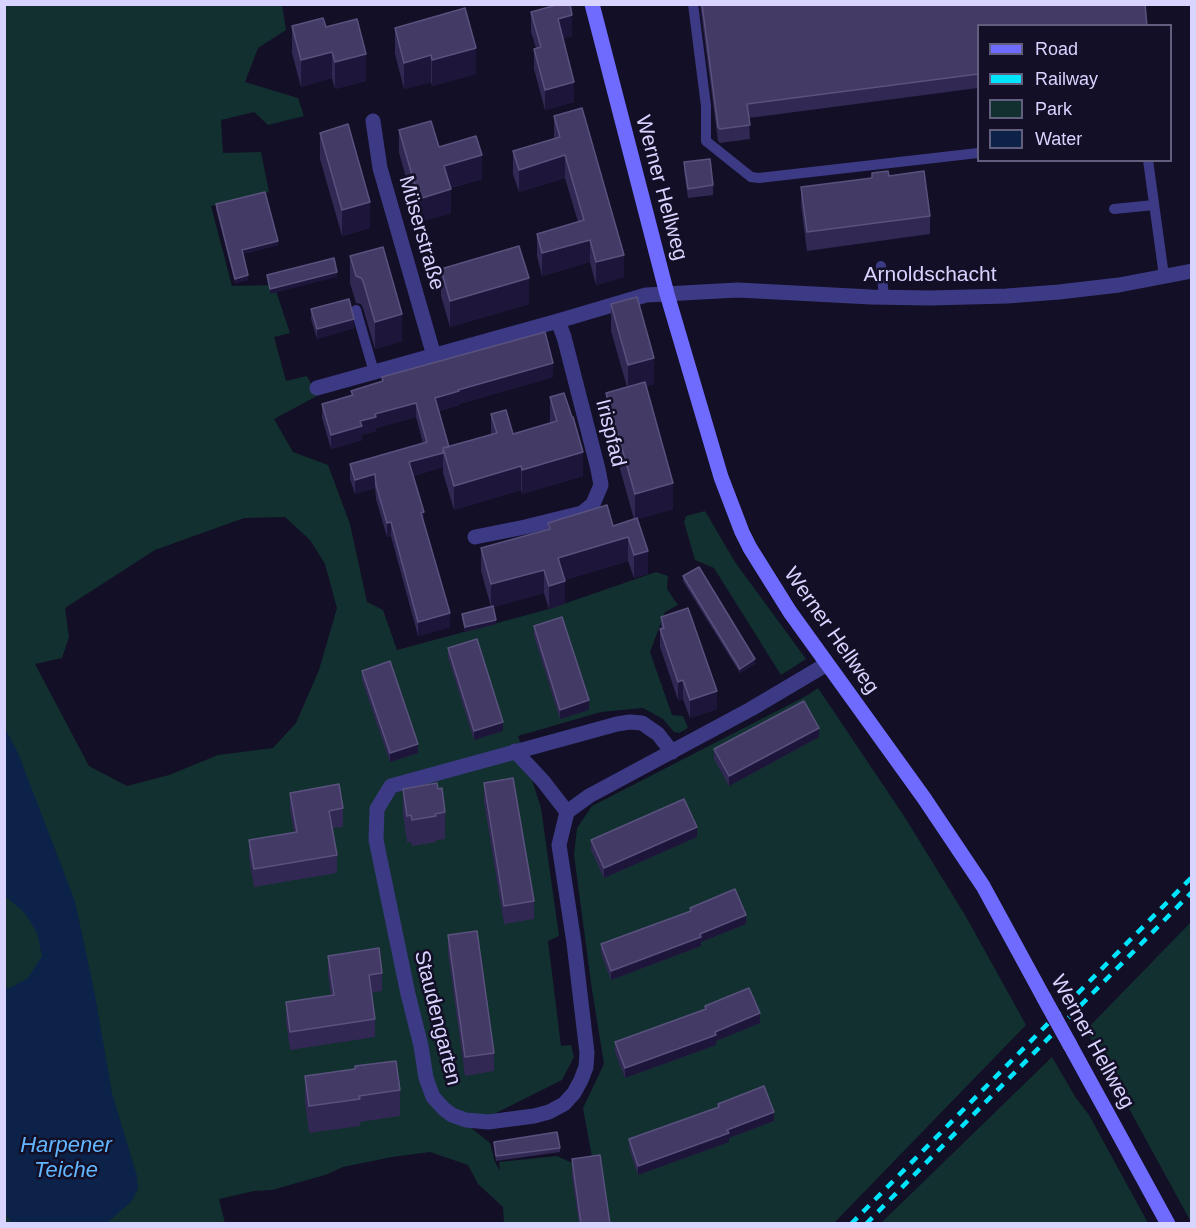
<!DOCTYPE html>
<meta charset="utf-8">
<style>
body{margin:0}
#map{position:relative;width:1196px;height:1228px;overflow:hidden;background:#130f26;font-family:Helvetica,sans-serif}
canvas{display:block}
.frame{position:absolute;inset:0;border:6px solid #d9d4ff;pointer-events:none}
.legend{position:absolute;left:977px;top:24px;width:195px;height:138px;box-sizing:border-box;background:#130f26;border:2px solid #625e7d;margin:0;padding:8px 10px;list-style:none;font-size:18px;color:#d9d4ff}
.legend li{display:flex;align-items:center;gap:12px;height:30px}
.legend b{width:30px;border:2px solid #625e7d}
</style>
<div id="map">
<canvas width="1196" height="1228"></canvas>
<div class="frame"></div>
<ul class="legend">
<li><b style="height:8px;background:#6f6bff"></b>Road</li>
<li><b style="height:8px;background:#00e5ff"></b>Railway</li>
<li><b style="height:16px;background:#12302f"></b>Park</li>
<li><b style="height:16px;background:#0c2248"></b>Water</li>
</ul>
</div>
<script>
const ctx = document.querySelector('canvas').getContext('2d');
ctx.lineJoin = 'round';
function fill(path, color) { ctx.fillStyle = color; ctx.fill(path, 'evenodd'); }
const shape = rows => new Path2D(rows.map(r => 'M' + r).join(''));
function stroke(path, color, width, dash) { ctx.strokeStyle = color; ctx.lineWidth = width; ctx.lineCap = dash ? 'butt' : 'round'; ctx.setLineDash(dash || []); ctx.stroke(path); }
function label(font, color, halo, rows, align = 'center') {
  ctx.font = font + ' Helvetica,sans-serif'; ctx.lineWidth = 5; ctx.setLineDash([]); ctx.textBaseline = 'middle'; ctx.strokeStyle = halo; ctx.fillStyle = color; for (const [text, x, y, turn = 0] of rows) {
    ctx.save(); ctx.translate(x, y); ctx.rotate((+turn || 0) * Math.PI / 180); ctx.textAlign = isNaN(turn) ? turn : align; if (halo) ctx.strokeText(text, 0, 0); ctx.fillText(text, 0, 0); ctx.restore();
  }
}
fill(shape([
 [5,5,282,5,286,30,258,48,245,82,298,98,304,116,268,125,254,112,221,120,223,153,261,152,269,192,211,206,232,286,274,285,290,333,274,337,286,381,307,376,317,396,274,419,293,452,328,465,350,524,367,602,383,610,397,650,549,609,656,572,668,576,667,589,678,605,665,612,650,652,672,715,683,716,688,728,679,733,674,732,663,719,643,708,601,712,518,736,541,808,559,936,548,941,561,1046,571,1045,574,1057,562,1080,494,1114,465,1123,490,1143,495,1162,500,1171,499,1162,557,1156,579,1166,592,1157,583,1108,604,1064,592,990,574,855,577,828,592,806,808,695,818,688,904,816,965,915,1026,1025,834,1223,504,1223,503,1207,478,1184,468,1165,430,1152,392,1157,343,1167,325,1175,272,1190,254,1191,219,1199,225,1223,5,1224],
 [285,517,310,540,325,564,337,608,319,670,296,723,273,748,218,755,169,775,127,786,89,766,35,664,62,658,69,637,65,608,155,550,244,518],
 [705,511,735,562,806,659,781,675,714,568,695,560,684,522,686,516],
 [1191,922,1191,1222,1086,1030],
 [1052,1057,1076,1098,1089,1115,1148,1223,881,1223]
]), '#12302f');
fill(shape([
 [5,728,18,753,75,901,95,995,112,1093,137,1176,138,1189,131,1202,108,1222,109,1223,13,1223,5,1215,5,987,10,988,28,978,42,956,37,933,26,915,19,908,5,896]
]), '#0c2248');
stroke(shape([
 [693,4,706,106,706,141,751,177,759,178,978,153],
 [1148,160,1164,276],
 [1114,209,1154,205],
 [881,266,884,297],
 [356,310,374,372]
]), '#3d3a85', 10);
stroke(shape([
 [373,121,380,168,434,356],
 [317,388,558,321,646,295,738,290,871,297,930,298,1007,296,1059,292,1119,285,1192,271],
 [475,537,525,527,582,513,593,504,601,485,598,469,564,337,558,321],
 [515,751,543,781,567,812],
 [672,752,658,734,642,723,630,722,617,724,391,786,377,809,376,840,408,994,421,1046,426,1078,433,1097,444,1109,452,1115,466,1120,488,1122,534,1116,549,1112,564,1104,574,1093,581,1080,586,1067,587,1053,574,943,559,845,567,812,589,796,751,709,827,664]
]), '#3d3a85', 15);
stroke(shape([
 [592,4,667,294,721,477,742,532,750,548,790,612,924,798,983,886,1044,998],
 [1070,1045,1168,1224]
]), '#6f6bff', 15);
stroke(shape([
 [851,1224,1192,877],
 [866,1224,1192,892]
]), '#00e5ff', 4.5, [9, 8]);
stroke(shape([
 [1044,998,1070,1045]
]), '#6f6bff', 15);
fill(shape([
 [700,4,1145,4,978,26,978,88,749,118,750,139,720,143,718,141],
 [531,12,572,36,563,38,574,102,545,110,534,69,534,49,536,48,531,32],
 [292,26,326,27,366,81,335,89,332,78,301,87,292,53],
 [395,28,476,74,432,86,431,82,404,89,395,54],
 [554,116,624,277,596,285,590,262,542,276,537,256,537,234,578,222,565,178,519,192,513,174,513,151,554,139],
 [399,130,482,179,450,188,451,213,419,222,399,153],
 [320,133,370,228,342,236,320,159],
 [684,162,713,185,713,195,688,198,684,171],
 [872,173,889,176,930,216,930,234,807,251,801,205,801,187,872,178],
 [216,204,278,245,243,254,248,280,235,283,216,209],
 [350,256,402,341,375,349,363,308,361,304,356,303,350,283],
 [441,269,529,304,450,327,441,296],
 [611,304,654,384,646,386,673,509,638,519,648,574,634,578,628,561,565,580,565,604,549,609,544,593,493,607,496,624,465,632,462,618,462,614,491,607,481,571,481,548,548,529,548,523,613,526,634,519,606,419,606,393,627,387,611,331],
 [311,309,354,328,317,339,311,319],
 [382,377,553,377,459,404,459,405,439,411,449,447,491,434,491,414,513,434,550,423,550,397,583,476,522,494,521,490,454,510,443,473,443,467,413,476,424,524,450,627,418,636,391,536,387,537,376,499,375,488,355,494,350,479,350,464,423,443,416,417,376,428,376,431,362,435,362,440,331,449,322,418,322,404,351,395,351,391,382,382],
 [683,576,755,664,740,673,683,581],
 [661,617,717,709,690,718,683,699,678,700,660,647,660,629,661,629],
 [534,626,589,710,560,719,534,636],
 [448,648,503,731,474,740,448,657],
 [362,671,418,753,390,762,362,680],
 [819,737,729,786,714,759,714,749],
 [484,783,534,901,534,919,504,924,484,802],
 [403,789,438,789,445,812,445,839,436,840,436,842,412,846,411,842,407,842,403,815],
 [290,793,343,808,343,827,332,828,337,855,337,873,254,887,249,858,249,840,294,832,290,811],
 [697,837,604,878,591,850,591,840],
 [690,908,746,924,701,942,701,946,611,980,601,953,601,944,690,911],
 [448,935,494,1053,494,1071,465,1076,448,953],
 [328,956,382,973,382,991,371,993,375,1019,375,1037,290,1050,286,1021,286,1002,331,995,328,974],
 [705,1006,760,1023,716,1041,716,1045,625,1078,615,1052,615,1042,705,1009],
 [305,1076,400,1090,400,1116,360,1122,360,1126,309,1133,305,1102],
 [718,1104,774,1121,729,1138,729,1142,638,1175,629,1148,629,1139,718,1107],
 [494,1142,560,1148,560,1152,496,1161],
 [572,1159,610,1224,579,1224,572,1177]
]), '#312854');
fill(shape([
 [572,15,572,36,558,39,558,19],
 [476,48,476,74,432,86,432,60],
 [332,52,332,78,301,87,301,60],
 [366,54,366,81,335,89,335,62],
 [431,55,431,82,404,89,404,63],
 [574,82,574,102,545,110,545,90],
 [482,155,482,179,444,189,444,166],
 [565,155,565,178,519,192,519,170],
 [451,189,451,213,419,222,419,199],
 [370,202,370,228,342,236,342,210],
 [590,240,590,262,542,276,542,253],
 [278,241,278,245,242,254,242,250],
 [624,255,624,277,596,285,596,262],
 [337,272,337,277,270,294,270,289],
 [248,275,248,280,235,283,235,279],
 [529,278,529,304,450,327,450,301],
 [402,314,402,341,375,349,375,322],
 [354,319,354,328,317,339,317,329],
 [654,358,654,384,628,391,628,365],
 [553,363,553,377,459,404,459,405,435,412,435,398,458,390],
 [416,403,416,417,376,428,376,431,362,435,362,440,331,449,331,435,375,414],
 [583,452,583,476,522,494,522,470],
 [443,453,443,467,409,477,409,462],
 [521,466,521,490,454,510,454,486],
 [375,474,375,488,355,494,355,480],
 [673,483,673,509,635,520,635,494],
 [424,512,424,526,421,513],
 [391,522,391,536,387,537,387,523],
 [628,537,628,561,558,582,558,558],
 [648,551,648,574,634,578,634,555],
 [544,570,544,593,491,608,491,584],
 [565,581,565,604,549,609,549,586],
 [450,613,450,627,418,636,418,622],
 [496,620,496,624,465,632,465,627],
 [755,659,755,664,740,673,740,669],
 [683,680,683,699,678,700,678,682],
 [717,691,717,709,690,718,690,700],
 [589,700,589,710,560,719,560,710],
 [503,722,503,731,474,740,474,731],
 [819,728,819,737,729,786,729,776],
 [418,744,418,753,390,762,390,753],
 [697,827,697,837,604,878,604,868],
 [746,915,746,924,701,942,701,946,611,980,611,971],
 [760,1013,760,1023,716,1041,716,1045,625,1078,625,1068],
 [774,1112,774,1121,729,1138,729,1142,638,1175,638,1166]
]), '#1d163a');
const building = shape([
 [560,4,570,4,572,15,558,19,574,82,545,90,534,49,541,47,531,12,560,4],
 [702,4,1145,4,1147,26,978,26,978,74,747,104,750,125,720,129,718,127,702,4],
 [465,8,476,48,432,60,431,55,404,63,395,28,465,8],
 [323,18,326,27,357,19,366,54,335,62,332,52,301,60,292,26,323,18],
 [582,108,624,255,596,262,590,240,542,253,537,234,584,220,565,155,519,170,513,151,560,137,554,116,582,108],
 [431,121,439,147,476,136,482,155,444,166,451,189,419,199,399,130,431,121],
 [348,124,370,202,342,210,320,133,348,124],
 [710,159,713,185,688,189,684,162,710,159],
 [888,171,889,176,924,171,930,216,807,232,801,187,872,178,872,173,888,171],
 [265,192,278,241,242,250,248,275,235,279,216,204,265,192],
 [519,246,529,278,450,301,441,269,519,246],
 [383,247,402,314,375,322,363,281,361,278,356,276,350,256,383,247],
 [334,258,337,272,270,289,267,275,334,258],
 [637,297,654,358,628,365,611,304,637,297],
 [349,299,354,319,317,329,311,309,349,299],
 [545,332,553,363,458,390,459,391,435,398,449,447,443,448,443,453,409,462,424,512,421,513,450,613,418,622,391,522,387,523,376,485,375,474,355,480,350,464,427,442,416,403,375,414,376,417,360,421,362,426,331,435,322,404,353,395,351,391,383,381,382,377,545,332],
 [645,382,673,483,635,494,606,393,645,382],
 [564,393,572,417,573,417,583,452,522,470,521,466,454,486,443,448,497,433,491,414,506,410,513,434,557,421,550,397,564,393],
 [607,505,613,526,637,518,648,551,634,555,628,537,558,558,565,581,549,586,544,570,491,584,481,548,550,529,548,523,607,505],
 [699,567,755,659,740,669,683,576,699,567],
 [493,606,496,620,465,627,462,614,493,606],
 [688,608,717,691,690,700,683,680,678,682,660,629,664,628,661,617,688,608],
 [562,617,589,700,560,710,534,626,562,617],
 [477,639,503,722,474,731,448,648,477,639],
 [390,661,418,744,390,753,362,671,390,661],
 [804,701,819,728,729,776,714,749,804,701],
 [513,778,534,901,504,906,484,783,513,778],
 [437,783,438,789,442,788,445,812,435,814,436,816,412,820,411,815,407,816,403,789,437,783],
 [339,784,343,808,329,811,337,855,254,869,249,840,297,832,290,793,339,784],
 [684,799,697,827,604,868,591,840,684,799],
 [735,889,746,915,700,934,701,937,611,971,601,944,691,911,690,908,735,889],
 [477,931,494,1053,465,1057,448,935,477,931],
 [379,948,382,973,369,975,375,1019,290,1032,286,1002,334,995,328,956,379,948],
 [749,988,760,1013,715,1032,716,1035,625,1068,615,1042,706,1009,705,1006,749,988],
 [396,1061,400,1090,359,1096,360,1099,309,1106,305,1076,355,1069,355,1066,396,1061],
 [764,1086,774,1112,727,1130,729,1133,638,1166,629,1139,719,1107,718,1104,764,1086],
 [557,1132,560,1148,496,1156,494,1142,557,1132],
 [600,1155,610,1224,581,1224,572,1159,600,1155]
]);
fill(building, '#433a66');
stroke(building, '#5a527e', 1.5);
label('21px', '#d9d4ff', '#130f26', [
 ["Werner Hellweg",661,188,75],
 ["Müserstraße",421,233,74],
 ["Arnoldschacht",930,275],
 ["Irispfad",610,433,76],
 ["Werner Hellweg",831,631,55],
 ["Staudengarten",437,1018,76],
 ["Werner Hellweg",1092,1042,61]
]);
label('italic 22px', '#62b6ff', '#130f26', [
 ["Harpener",66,1146],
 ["Teiche",66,1171]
]);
</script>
